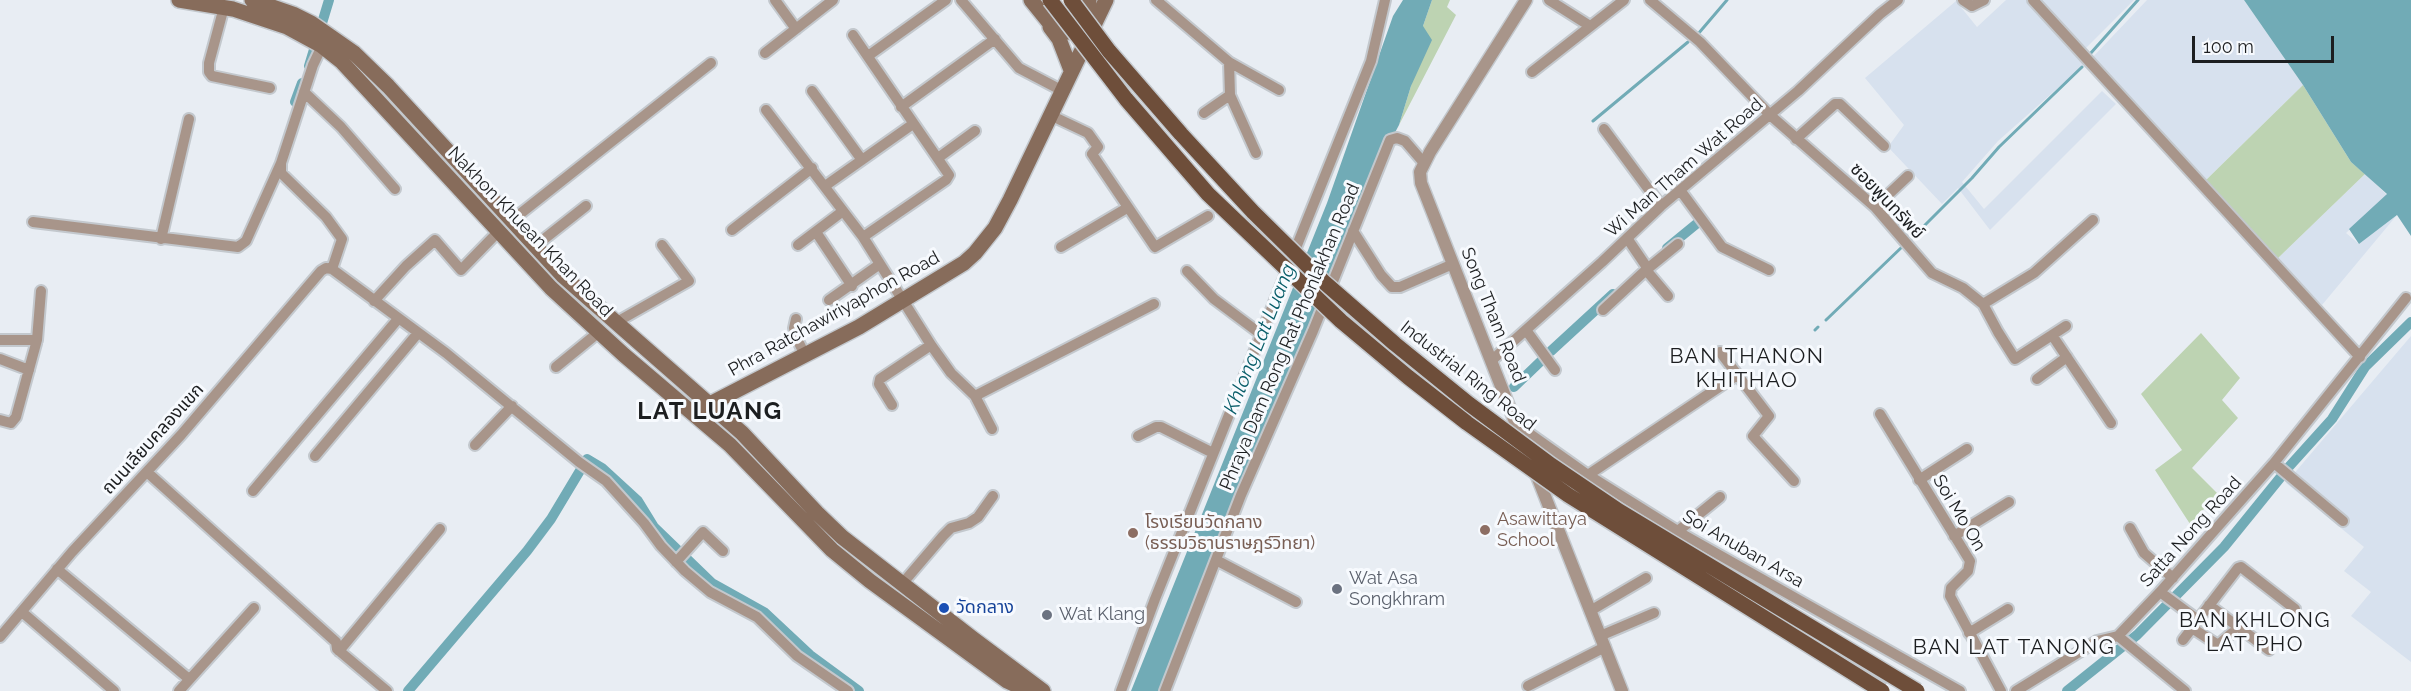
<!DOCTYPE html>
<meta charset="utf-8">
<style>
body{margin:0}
#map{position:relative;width:2411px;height:691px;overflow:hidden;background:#e8edf3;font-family:Raleway,sans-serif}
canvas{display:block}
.scale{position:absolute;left:2192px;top:36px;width:142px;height:27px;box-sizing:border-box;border:3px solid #1c1e20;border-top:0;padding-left:8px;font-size:18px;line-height:21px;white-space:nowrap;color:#1c1e20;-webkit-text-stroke:4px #f7fafe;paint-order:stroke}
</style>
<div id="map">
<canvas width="2411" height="691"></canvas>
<div class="scale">100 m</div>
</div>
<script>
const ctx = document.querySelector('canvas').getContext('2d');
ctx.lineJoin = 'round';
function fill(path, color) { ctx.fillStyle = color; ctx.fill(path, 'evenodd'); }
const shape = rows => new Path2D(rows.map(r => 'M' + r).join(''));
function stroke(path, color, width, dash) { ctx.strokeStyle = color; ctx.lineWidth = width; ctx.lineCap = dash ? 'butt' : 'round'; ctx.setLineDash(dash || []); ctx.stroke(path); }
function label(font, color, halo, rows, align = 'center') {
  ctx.font = font + ' Raleway,"Noto Sans Thai",sans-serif'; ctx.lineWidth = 6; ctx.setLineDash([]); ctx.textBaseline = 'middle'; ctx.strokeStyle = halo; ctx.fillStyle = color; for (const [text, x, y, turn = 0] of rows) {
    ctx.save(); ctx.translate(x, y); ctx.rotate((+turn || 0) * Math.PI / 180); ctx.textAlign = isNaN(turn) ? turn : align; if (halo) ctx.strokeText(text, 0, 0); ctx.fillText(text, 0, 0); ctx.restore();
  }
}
fill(shape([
 [2006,0,2026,0,2085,64,1998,141,1962,182,1984,209,2102,91,2116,104,1990,230,1958,188,1942,204,1888,147,1904,125,1865,78,1956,1,1977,27],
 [2039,0,2134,0,2084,50],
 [2147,0,2244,0,2303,85,2205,181,2091,59],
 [2365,174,2387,195,2346,233,2359,244,2397,215,2322,305,2277,259],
 [2411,336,2411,662,2351,616,2371,592,2344,571,2364,547,2286,483]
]), '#d7e1ee');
fill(shape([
 [1432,0,1450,0,1447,7,1456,15,1399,125,1411,86,1423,26],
 [2303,85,2351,162,2365,174,2277,259,2205,181],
 [2201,333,2240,378,2222,400,2238,418,2192,468,2218,494,2190,524,2155,470,2182,450,2141,394]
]), '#bdd3b2');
fill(shape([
 [1403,0,1432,0,1423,26,1432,40,1411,86,1399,125,1372,176,1163,691,1131,691,1327,203,1393,16],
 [2244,0,2411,0,2411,236,2397,215,2359,244,2349,229,2387,194,2351,162,2303,85]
]), '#71abb6');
stroke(shape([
 [1698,34,1727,0],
 [2090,54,2138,0],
 [1593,121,1688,42],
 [1911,239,1972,178,1999,147,2082,67],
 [1826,320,1903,246],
 [1815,330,1818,327]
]), '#71abb6', 3);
stroke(shape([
 [309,66,329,0],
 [295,102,302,83],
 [1667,248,1700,221],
 [1551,351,1613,294],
 [1514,387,1540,362],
 [2286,470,2332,419,2365,367,2411,322],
 [408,691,527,551,551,519,587,459,602,468,638,501,654,527,712,583,764,612,810,655,859,691],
 [2067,691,2137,635,2224,547,2280,478]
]), '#71abb6', 10);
const minor = shape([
 [775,0,796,29],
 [961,0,1019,68,1061,90],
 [1156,0,1229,62,1279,90],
 [1549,0,1590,26],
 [1650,0,1700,42,1770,115,1875,207,1932,273,1963,288,1983,304,1998,332,2015,359,2066,326],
 [1963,0,1972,6,1984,0],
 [2033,0,2360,357],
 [224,7,209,63,209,72,212,76,270,88],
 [853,35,949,175,946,180,863,237],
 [322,46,313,65,281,163,281,173,326,217,342,239,332,269],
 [765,53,833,0],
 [868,56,946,0],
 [1532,72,1624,0],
 [812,91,862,160],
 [304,92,341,127,395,189],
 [1230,95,1256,153],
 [901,107,995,39],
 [766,110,863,237,931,345,951,373,975,396,992,429],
 [1204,113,1230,95,1229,62],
 [1050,115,1088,133,1098,147,1092,154,1155,247,1208,216],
 [1604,129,1661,206],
 [1796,139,1835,104,1840,104,1884,146],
 [938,158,975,131],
 [825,186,913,124],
 [1680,190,1722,247,1769,270],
 [1875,207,1908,176],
 [511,221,711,63],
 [33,222,238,247,246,241,281,163],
 [732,230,812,168],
 [1353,231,1381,275,1392,287,1400,287,1453,264],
 [816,232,852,286],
 [161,239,189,119],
 [798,245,843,211],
 [534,247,586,206],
 [1061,247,1127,208],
 [332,269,446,353,579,462,606,481,644,523,661,546,685,571,710,592,757,617,797,656,848,691],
 [1187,271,1214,299,1262,335],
 [1668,296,1646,270,1678,244],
 [829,300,880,264],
 [374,301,406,266,435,240,461,270,498,232],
 [1983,304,2034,273,2093,220],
 [1603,310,1646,270,1646,266,1627,238],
 [796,319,794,328,796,337,805,355],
 [615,323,689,281,662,245],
 [1526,330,1555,370],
 [2052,335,2111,423],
 [0,340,37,340],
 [1720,352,1769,416,1753,436,1794,481],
 [0,359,29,370],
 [1491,361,1602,262,1661,206,1798,91,1880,14,1898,0],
 [556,367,599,332],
 [2037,379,2067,357],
 [975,396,1154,304],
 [892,405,879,384,880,379,931,345],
 [1880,414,1970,561,1968,571,1951,588,1950,596,2001,691],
 [0,420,11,423,16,417,37,340,41,291],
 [1516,424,1588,475,1684,535,1960,691],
 [1138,436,1156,427,1161,427,1213,453],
 [475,445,512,406],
 [315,456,418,333],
 [2274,463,2343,521],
 [147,472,336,642,337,649,387,691],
 [1588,475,1737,375],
 [1919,480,1967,449],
 [253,491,398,319],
 [2130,528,2144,553,2173,578],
 [1678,531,1720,497],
 [1954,536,2009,502],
 [1216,560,1296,602],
 [676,562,703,532,723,551],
 [57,569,189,679],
 [902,584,943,536,951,528,969,523,978,517,993,496],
 [2160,592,2198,620,2238,568,2241,567,2295,609],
 [2209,605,2269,650],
 [1590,611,1646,578],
 [22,612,114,691],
 [2192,628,2218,645,2232,633],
 [1969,633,2008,609],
 [1600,636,1654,613],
 [2118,636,2185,691],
 [0,637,72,552,181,435,321,271,326,268,332,269],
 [2183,640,2196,623],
 [339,651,440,529],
 [1528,686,1605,647],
 [179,691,254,608],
 [1121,691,1155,599,1371,61,1385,0],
 [1165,691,1241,495,1313,331,1390,140,1397,138,1405,141,1424,163],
 [2016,691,2097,641,2118,636,2160,592,2274,463,2406,298]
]);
const tertiary = shape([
 [1525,447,1421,183,1420,172,1430,152,1526,0],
 [1535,471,1622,691]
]);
const secondary = shape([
 [179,0,233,9,287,27,322,46,341,61,551,288,624,355,730,445,832,550,870,581,1007,681,1029,691],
 [252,0,293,14,311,23,354,53,388,86,562,275,742,433,817,513,842,537,972,638,1043,691],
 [1031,0,1052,26,1060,32,1070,32,1085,22,1089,0],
 [1050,27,1059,39,1071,70],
 [704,410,710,404,859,327,964,263,975,253,995,228,1010,200,1106,0]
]);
stroke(minor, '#c3c8cd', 14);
stroke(tertiary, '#c3c8cd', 15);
stroke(secondary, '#c3c8cd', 18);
stroke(minor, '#a8958a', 10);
stroke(tertiary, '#a8958a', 12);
stroke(secondary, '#876c5b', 15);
const primaryBridge = shape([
 [1050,0,1126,99,1208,194,1341,321,1408,377,1467,423,1568,495,1882,691],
 [1071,0,1109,51,1181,134,1253,212,1325,283,1395,344,1469,404,1551,465,1619,511,1917,691]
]);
stroke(primaryBridge, '#c3c8cd', 18, []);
stroke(primaryBridge, '#6e4e3a', 15);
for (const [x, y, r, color] of [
 [1485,530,6,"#8d6e63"],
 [1133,533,6,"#8d6e63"],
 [1337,589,6,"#6b7280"],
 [944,608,6,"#1a4fb4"],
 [1047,615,6,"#6b7280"]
]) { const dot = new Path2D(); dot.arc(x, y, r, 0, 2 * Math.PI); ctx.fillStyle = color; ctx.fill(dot); stroke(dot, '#f7fafe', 2); }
label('18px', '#1c1e20', '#f7fafe', [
 ["Wi Man Tham Wat Road",1684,168,-41],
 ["ซอยพูนทรัพย์",1887,201,46],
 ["Nakhon Khuean Khan Road",530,232,46],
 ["Phra Ratchawiriyaphon Road",834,314,-29],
 ["Song Tham Road",1493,315,68],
 ["Phraya Dam Rong Rat Phonlakhan Road",1290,337,-67],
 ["Industrial Ring Road",1468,376,38],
 ["ถนนเลียบคลองแขก",153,439,-48],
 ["Soi Mo On",1959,513,59],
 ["Satta Nong Road",2191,532,-48],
 ["Soi Anuban Arsa",1743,549,30]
]);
label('18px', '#785e54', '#f7fafe', [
 ["Asawittaya",1497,520],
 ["School",1497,541],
 ["โรงเรียนวัดกลาง",1145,523],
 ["(ธรรมวิธานราษฎร์วิทยา)",1145,544]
], 'left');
label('18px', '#5b616d', '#f7fafe', [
 ["Wat Asa",1349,579],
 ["Songkhram",1349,600],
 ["Wat Klang",1059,615]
], 'left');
label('18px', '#164399', '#f7fafe', [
 ["วัดกลาง",956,608]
], 'left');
label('italic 20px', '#085d69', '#f7fafe', [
 ["Khlong Lat Luang",1260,339,-68]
]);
ctx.letterSpacing = '1.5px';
label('21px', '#1c1e20', '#f7fafe', [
 ["BAN THANON",1747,357],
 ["KHITHAO",1747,381],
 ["BAN KHLONG",2255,621],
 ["LAT PHO",2255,645],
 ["BAN LAT TANONG",2014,648]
]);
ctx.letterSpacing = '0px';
ctx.letterSpacing = '1.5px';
label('bold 24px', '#1c1e20', '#f7fafe', [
 ["LAT LUANG",710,412]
]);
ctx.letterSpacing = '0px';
</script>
